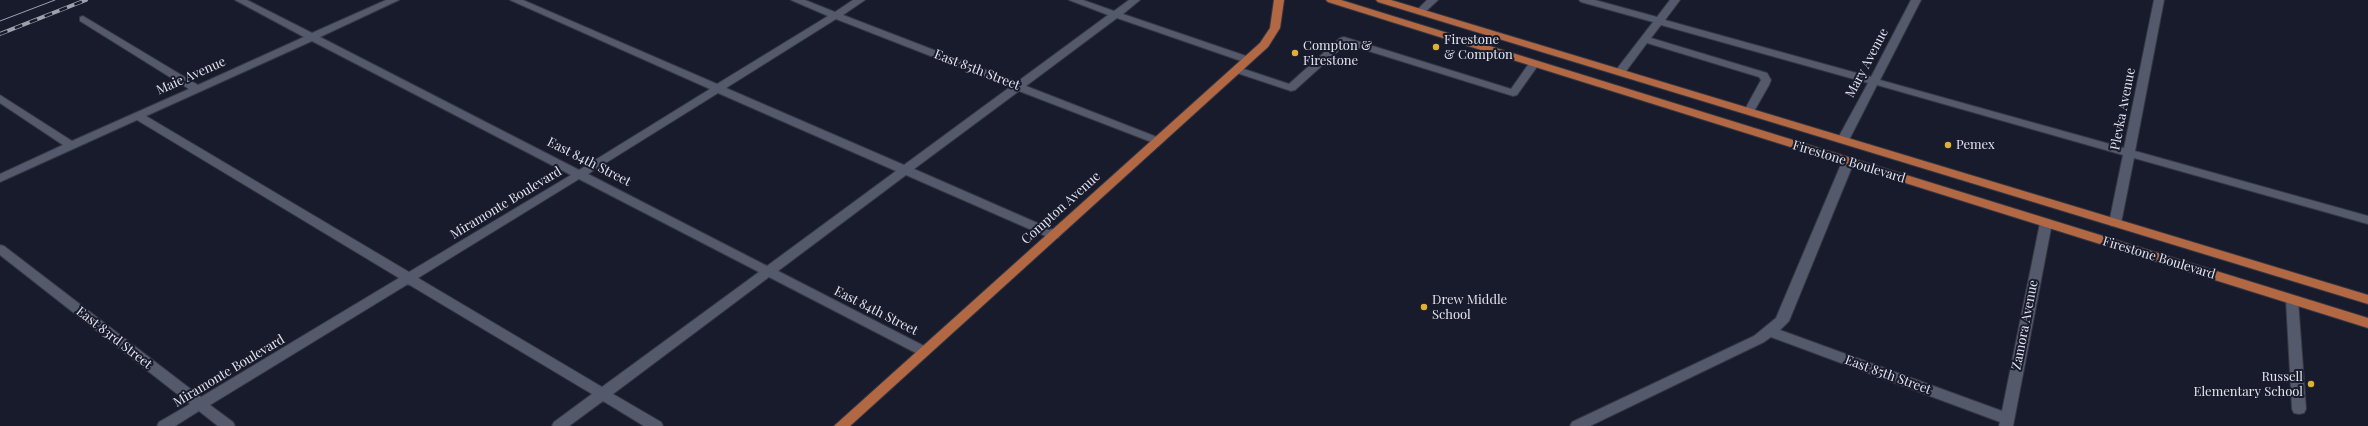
<!DOCTYPE html>
<style>
body{margin:0}
canvas{display:block;background:#181b2b}
</style>
<canvas width="2368" height="426"></canvas>
<script>
const ctx = document.querySelector('canvas').getContext('2d');
ctx.lineJoin = 'round';
const shape = rows => new Path2D(rows.map(r => 'M' + r).join(''));
function stroke(path, color, width, dash) { ctx.strokeStyle = color; ctx.lineWidth = width; ctx.lineCap = dash ? 'butt' : 'round'; ctx.setLineDash(dash || []); ctx.stroke(path); }
function fill(path, color) { ctx.fillStyle = color; ctx.fill(path, 'evenodd'); }
function label(font, color, halo, rows, align = 'center') {
  ctx.font = font + ' "Playfair Display",serif'; ctx.lineWidth = 4; ctx.setLineDash([]); ctx.textBaseline = 'middle'; ctx.strokeStyle = halo; ctx.fillStyle = color; for (const [text, x, y, turn = 0] of rows) {
    ctx.save(); ctx.translate(x, y); ctx.rotate((+turn || 0) * Math.PI / 180); ctx.textAlign = isNaN(turn) ? turn : align; if (halo) ctx.strokeText(text, 0, 0); ctx.fillText(text, 0, 0); ctx.restore();
  }
}
const minor = shape([
 [235,0,247,0,312,33,386,0,399,0,320,37,579,170,710,89,510,0,523,0,717,84,828,16,791,0,805,0,835,12,853,0,865,0,843,15,1017,82,1108,15,1069,0,1083,0,1114,11,1129,0,1140,0,1123,14,1252,58,1253,60,1248,63,1244,62,1117,18,1026,86,1162,139,1164,141,1162,143,1154,143,1019,91,914,169,1058,232,1060,235,1058,238,1050,238,906,175,778,271,928,348,930,351,928,354,918,354,769,277,613,394,661,422,663,426,644,426,603,401,569,426,552,426,554,422,592,394,408,284,210,405,233,422,235,426,218,426,199,411,175,426,157,426,159,422,190,404,0,255,0,245,4,246,201,397,399,278,137,120,0,182,0,174,63,145,0,103,0,95,72,141,189,89,80,21,80,17,83,16,198,85,304,37,235,0],
 [836,19,1010,87,904,165,726,88,836,19],
 [312,41,571,175,409,272,146,116,312,41],
 [718,93,896,171,767,266,588,174,718,93],
 [579,179,759,272,602,387,418,278,579,179],
 [1427,0,1438,0,1423,14,1417,14,1417,10,1427,0],
 [1579,0,1595,0,1657,17,1670,0,1680,0,1665,20,1871,77,1911,0,1921,0,1880,80,2124,148,2154,0,2164,0,2135,151,2368,216,2368,224,2134,158,2121,223,2119,226,2111,226,2109,223,2123,155,1877,85,1849,140,1847,142,1839,142,1837,140,1868,83,1661,25,1651,38,1767,73,1771,80,1769,85,1753,113,1745,113,1744,111,1761,80,1759,77,1647,43,1624,74,1616,74,1615,72,1616,70,1653,22,1581,2,1579,0],
 [1344,37,1511,89,1530,62,1534,61,1539,64,1517,95,1513,96,1346,44,1295,90,1291,91,1234,72,1233,70,1238,67,1289,84,1340,38,1344,37],
 [1848,159,1854,162,1789,321,1780,330,2002,411,2040,223,2046,219,2050,220,2052,223,2013,426,1999,426,2000,422,1771,337,1764,342,1590,426,1570,426,1572,422,1754,336,1776,318,1842,162,1848,159],
 [2292,296,2297,297,2298,300,2306,409,2304,413,2299,414,2294,413,2292,409,2286,300,2287,297,2292,296]
]);
const major = shape([
 [1274,0,1284,0,1280,28,1268,47,850,426,834,426,1260,43,1270,28,1274,0],
 [1326,0,1341,0,2368,318,2368,328,1328,2,1326,0],
 [1376,0,1391,0,2368,295,2368,304,1378,2,1376,0]
]);
stroke(minor, '#363744', 2);
stroke(major, '#363744', 2);
fill(minor, '#55596c');
fill(major, '#b36844');
stroke(shape([
 [0,21,55,0]
]), '#9da0ad', 1);
const rail = shape([
 [0,34,86,0]
]);
stroke(rail, '#9da0ad', 4);
stroke(rail, '#181b2b', 2.5, [8]);
for (const [x, y, r, color] of [
 [1436,47,4,"#dfb034"],
 [1295,53,4,"#dfb034"],
 [1948,145,4,"#dfb034"],
 [1424,307,4,"#dfb034"],
 [2311,384,4,"#dfb034"]
]) { const dot = new Path2D(); dot.arc(x, y, r, 0, 2 * Math.PI); ctx.fillStyle = color; ctx.fill(dot); stroke(dot, '#181b2b', 1.5); }
label('13px', '#e2e4f0', '#181b2b', [
 ["Firestone",1444,40],
 ["& Compton",1444,55],
 ["Compton &",1303,46],
 ["Firestone",1303,61],
 ["Pemex",1956,145],
 ["Drew Middle",1432,300],
 ["School",1432,315],
 ["Russell",2303,377,"right"],
 ["Elementary School",2303,392,"right"]
], 'left');
label('13px', '#e2e4f0', '#181b2b', [
 ["Mary Avenue",1867,63,-62],
 ["East 85th Street",977,70,21],
 ["Maie Avenue",191,76,-24],
 ["Plevka Avenue",2123,109,-79],
 ["East 84th Street",589,162,27],
 ["Firestone Boulevard",1849,162,17],
 ["Miramonte Boulevard",506,203,-31],
 ["Compton Avenue",1061,208,-42],
 ["Firestone Boulevard",2159,258,17],
 ["East 84th Street",876,311,27],
 ["Zamora Avenue",2025,325,-79],
 ["East 83rd Street",114,338,38],
 ["Miramonte Boulevard",229,371,-31],
 ["East 85th Street",1888,375,20]
]);
</script>
